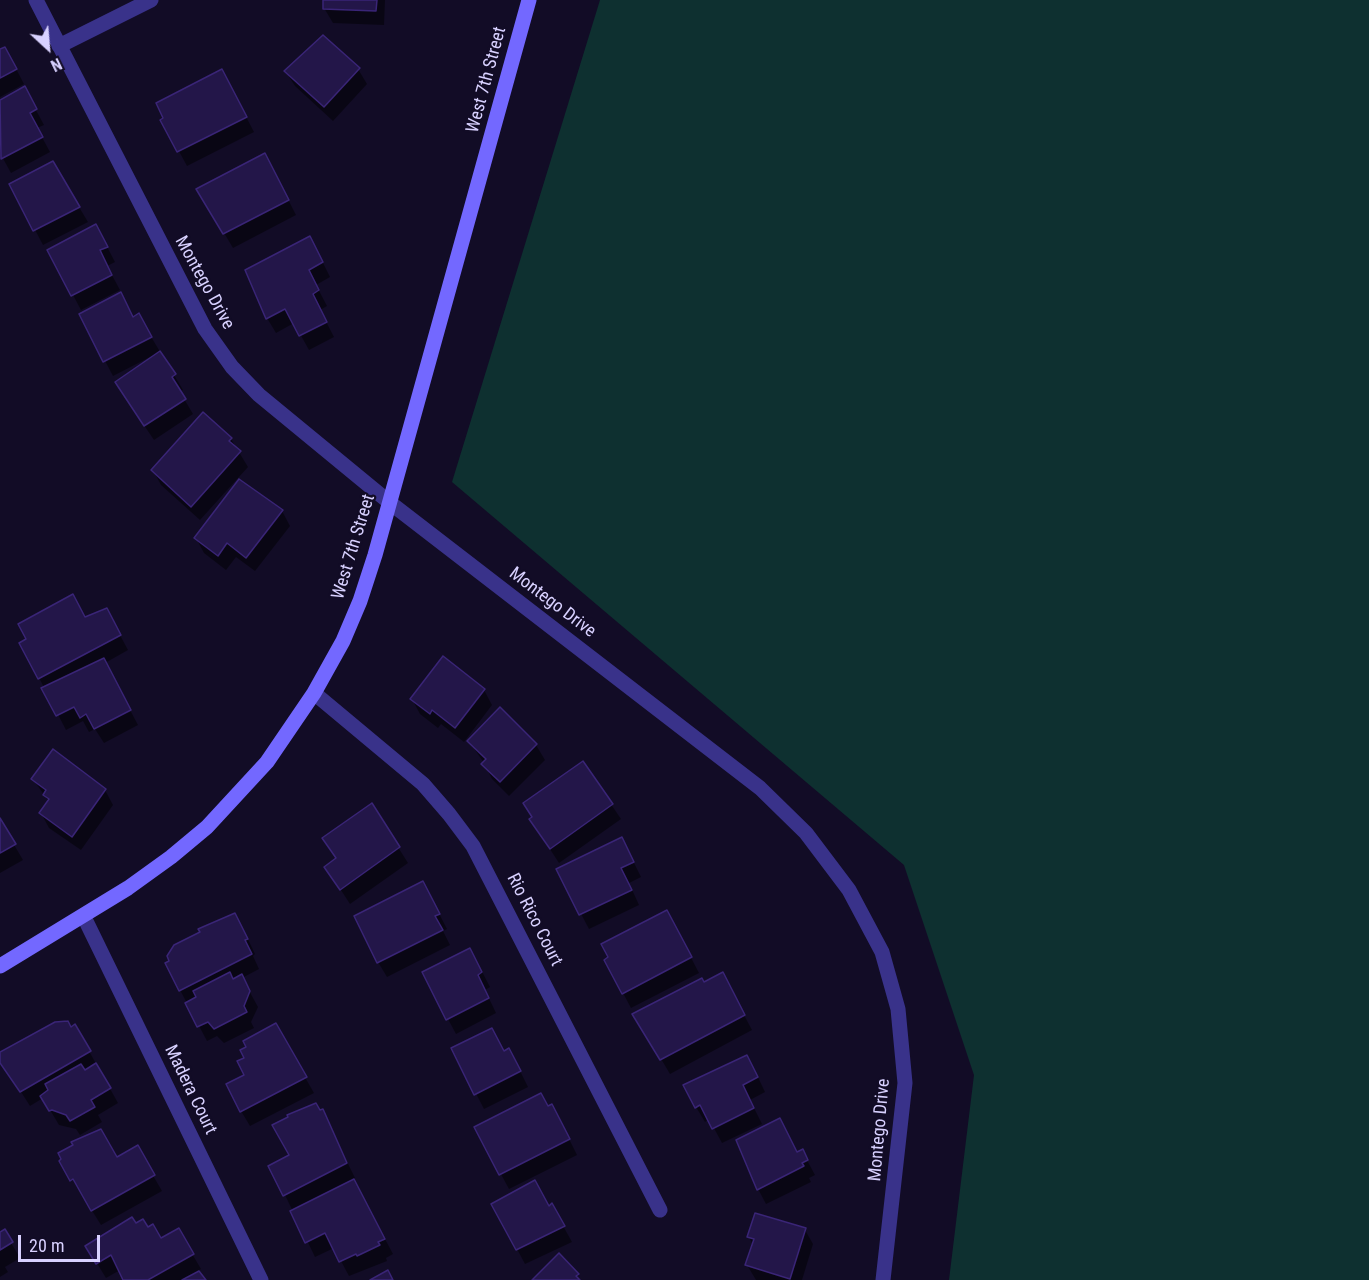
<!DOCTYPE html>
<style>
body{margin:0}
#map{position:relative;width:1369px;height:1280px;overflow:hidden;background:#120c26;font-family:"Roboto Condensed",sans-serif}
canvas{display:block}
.north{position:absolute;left:18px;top:18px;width:60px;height:60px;-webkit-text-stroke:4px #120c26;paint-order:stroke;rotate:154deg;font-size:16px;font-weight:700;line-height:24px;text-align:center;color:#d8d1ff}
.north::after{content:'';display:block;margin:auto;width:21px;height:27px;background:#d8d1ff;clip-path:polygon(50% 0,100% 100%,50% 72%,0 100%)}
.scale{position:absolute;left:18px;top:1235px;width:82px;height:27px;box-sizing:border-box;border:3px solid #d8d1ff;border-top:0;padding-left:8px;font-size:18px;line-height:21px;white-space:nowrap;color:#d8d1ff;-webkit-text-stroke:4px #120c26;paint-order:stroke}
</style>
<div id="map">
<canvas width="1369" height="1280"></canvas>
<div class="north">N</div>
<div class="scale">20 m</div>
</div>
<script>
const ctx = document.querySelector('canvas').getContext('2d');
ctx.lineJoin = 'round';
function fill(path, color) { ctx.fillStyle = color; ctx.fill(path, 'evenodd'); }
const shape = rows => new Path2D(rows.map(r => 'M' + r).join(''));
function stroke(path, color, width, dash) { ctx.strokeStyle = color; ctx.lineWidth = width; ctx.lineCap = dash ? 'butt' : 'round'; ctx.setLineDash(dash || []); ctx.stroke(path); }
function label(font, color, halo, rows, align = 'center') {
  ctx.font = font + ' "Roboto Condensed",sans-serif'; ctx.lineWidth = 4.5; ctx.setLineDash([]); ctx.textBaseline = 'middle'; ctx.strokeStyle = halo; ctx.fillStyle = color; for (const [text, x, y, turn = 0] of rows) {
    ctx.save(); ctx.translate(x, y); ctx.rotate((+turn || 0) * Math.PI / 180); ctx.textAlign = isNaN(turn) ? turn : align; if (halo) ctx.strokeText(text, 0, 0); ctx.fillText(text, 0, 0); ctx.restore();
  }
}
fill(shape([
 [600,0,1369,0,1369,1280,949,1280,974,1075,904,865,452,482]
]), '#0e3030');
fill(shape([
 [325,0,385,0,384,25,333,23,324,8],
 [0,51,13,63,24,84,0,97],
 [358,69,367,84,333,121,295,86,286,72],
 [230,86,254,132,187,166,162,120],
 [24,88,44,125,37,128,50,152,11,173,0,153,0,101],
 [273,170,296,215,233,248,198,189],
 [11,184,79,207,88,222,43,245],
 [104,241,115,262,107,266,120,290,81,310,49,250],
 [318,253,330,277,316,285,327,306,320,310,334,337,309,350,294,323,276,333,267,318],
 [81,315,134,318,147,330,183,390,180,392,193,414,154,440,125,397,154,357,152,356,113,376],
 [231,439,248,467,200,520,161,485,153,470],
 [282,511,290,526,255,571,236,557,226,570,204,553,196,538],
 [85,618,114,624,128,650,105,663,138,725,104,743,95,729,89,732,83,721,66,730,21,643],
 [484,690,492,705,464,742,441,724,438,728,420,714,412,699],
 [500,709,536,745,545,760,509,796,492,779,484,763,469,741],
 [583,763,621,819,559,863,531,820],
 [33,779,105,790,113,805,81,850,49,828,41,813,49,802],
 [0,821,23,860,0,873],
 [391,836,408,863,350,904,326,867,337,859,324,839],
 [622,839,641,877,629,883,639,905,589,929,558,870],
 [431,898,447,929,443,931,450,945,387,977,378,962],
 [675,927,699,973,631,1008,623,993],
 [243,929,255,954,253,956,259,969,242,978,258,1007,251,1022,254,1028,224,1043,217,1036,207,1041,180,990],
 [478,964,490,987,485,990,496,1013,456,1034,448,1019],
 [703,984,730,989,752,1030,670,1074,635,1015],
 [275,1025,314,1093,250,1126,241,1111,246,1059],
 [75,1026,118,1103,98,1115,102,1122,80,1135,76,1129,59,1125,43,1098,30,1106,0,1059,0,1054],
 [453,1049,504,1053,517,1065,528,1087,484,1109],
 [755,1071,765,1092,750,1100,762,1124,722,1143,709,1119,705,1122,696,1107],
 [548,1108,560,1121,577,1155,509,1189,476,1128],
 [322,1111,355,1178,353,1179,393,1254,386,1258,387,1261,349,1276,334,1248,315,1257,285,1195,291,1156],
 [137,1148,162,1191,101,1225,61,1161,117,1159],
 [802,1151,815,1175,809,1178,811,1182,766,1204,746,1166],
 [493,1204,549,1208,552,1206,572,1242,525,1264],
 [135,1225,160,1240,178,1230,201,1269,197,1271,205,1280,126,1280,120,1270,106,1278,87,1247],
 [805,1230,813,1244,802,1280,756,1280,747,1265,753,1245,749,1237],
 [4,1231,20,1258,5,1267,8,1272,0,1277,0,1233]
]), '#0007');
const building = shape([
 [323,0,377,0,376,11,323,9,323,0],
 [323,35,360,68,324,107,284,71,323,35],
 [5,47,17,69,0,78,0,49,5,47],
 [222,69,247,117,177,152,160,120,163,118,156,103,222,69],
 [25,86,37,109,30,113,43,137,1,159,0,100,25,86],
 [265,153,289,200,223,234,196,189,265,153],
 [53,161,80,207,33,231,9,184,53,161],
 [96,224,108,247,100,250,112,275,71,296,47,250,96,224],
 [310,236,323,262,309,270,319,290,313,294,327,322,299,336,285,309,266,319,245,270,310,236],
 [121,292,133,317,139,313,152,337,103,362,79,314,121,292],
 [160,351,176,374,172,377,186,399,144,426,115,382,160,351],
 [203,412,232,438,229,441,241,451,191,507,151,470,203,412],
 [239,479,283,510,246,558,227,543,218,556,194,538,239,479],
 [73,594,85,617,107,608,121,635,38,679,19,643,26,639,18,624,73,594],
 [443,656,485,689,455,728,432,710,430,714,410,699,443,656],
 [104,658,131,710,94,729,86,714,80,718,74,707,56,716,41,688,104,658],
 [500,707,537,744,500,782,481,764,486,759,467,741,500,707],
 [53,749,106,789,72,837,39,813,49,799,43,795,46,790,31,779,53,749],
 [583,761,613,804,550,849,529,819,532,817,523,803,583,761],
 [372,803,400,847,340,890,324,867,336,858,322,838,372,803],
 [0,818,16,844,0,853,0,818],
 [622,837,634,862,621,868,632,890,579,915,556,869,622,837],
 [423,881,440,914,435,916,443,930,377,963,354,916,423,881],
 [667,910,692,957,622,994,604,960,608,957,601,944,667,910],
 [235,913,248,939,245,940,252,954,179,991,165,963,169,961,167,956,174,945,200,932,198,929,235,913],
 [470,948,482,972,478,975,489,998,446,1020,422,972,470,948],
 [230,972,233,979,242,974,250,991,244,1006,247,1012,214,1029,208,1022,197,1027,185,1003,196,997,193,991,230,972],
 [723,972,745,1015,660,1060,632,1014,702,978,704,982,723,972],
 [68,1021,71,1027,75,1024,91,1051,20,1092,0,1063,0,1052,55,1022,68,1021],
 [276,1023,307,1077,240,1112,226,1084,244,1075,237,1061,244,1058,240,1050,246,1047,243,1041,276,1023],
 [492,1028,504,1051,509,1048,521,1071,474,1095,451,1048,492,1028],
 [747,1055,758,1077,743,1085,754,1108,712,1129,700,1105,695,1108,683,1085,747,1055],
 [96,1063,111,1088,91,1100,95,1107,70,1121,66,1115,52,1110,49,1111,40,1096,48,1090,45,1084,81,1064,85,1070,96,1063],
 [541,1093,548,1106,552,1104,570,1139,499,1175,474,1127,541,1093],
 [316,1103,320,1110,323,1109,347,1163,283,1196,268,1166,289,1155,272,1125,288,1117,287,1115,316,1103],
 [780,1118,797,1152,803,1149,808,1160,802,1163,804,1166,757,1190,736,1140,780,1118],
 [101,1129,117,1157,138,1145,155,1175,91,1211,73,1179,70,1181,59,1161,61,1159,58,1153,73,1145,71,1142,101,1129],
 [354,1179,385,1239,378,1242,380,1245,357,1256,356,1254,339,1262,325,1233,305,1243,290,1211,354,1179],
 [535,1180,549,1206,552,1203,565,1226,516,1250,491,1204,535,1180],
 [755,1213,806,1228,790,1279,745,1265,754,1239,747,1237,755,1213],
 [132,1217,136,1223,143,1219,148,1227,153,1224,161,1238,179,1228,194,1254,148,1280,123,1280,111,1255,96,1264,85,1246,132,1217],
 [5,1229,13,1242,0,1250,0,1232,5,1229],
 [559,1253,579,1274,576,1276,580,1280,532,1280,559,1253],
 [388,1270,393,1280,370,1280,388,1270],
 [199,1271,206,1280,182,1280,199,1271]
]);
fill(building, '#231649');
stroke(building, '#3a2577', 1.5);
stroke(shape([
 [36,0,205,329,232,367,259,395,389,502],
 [59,46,151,0],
 [314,693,423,784,449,814,473,846,660,1210],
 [84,917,261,1280]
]), '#39328a', 15);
stroke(shape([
 [389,502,760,788,806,833,849,890,882,952,898,1009,905,1083,883,1280]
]), '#39328a', 15);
stroke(shape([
 [0,966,128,888,171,857,207,827,267,762,314,693,343,641,360,601,375,555,529,0]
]), '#7368ff', 15);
label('18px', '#d8d1ff', '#120c26', [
 ["West 7th Street",487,80,-75],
 ["Montego Drive",204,283,61],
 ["West 7th Street",354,547,-73],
 ["Montego Drive",552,603,37],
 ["Rio Rico Court",534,920,63],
 ["Madera Court",190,1090,64],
 ["Montego Drive",880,1130,-85]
]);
</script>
